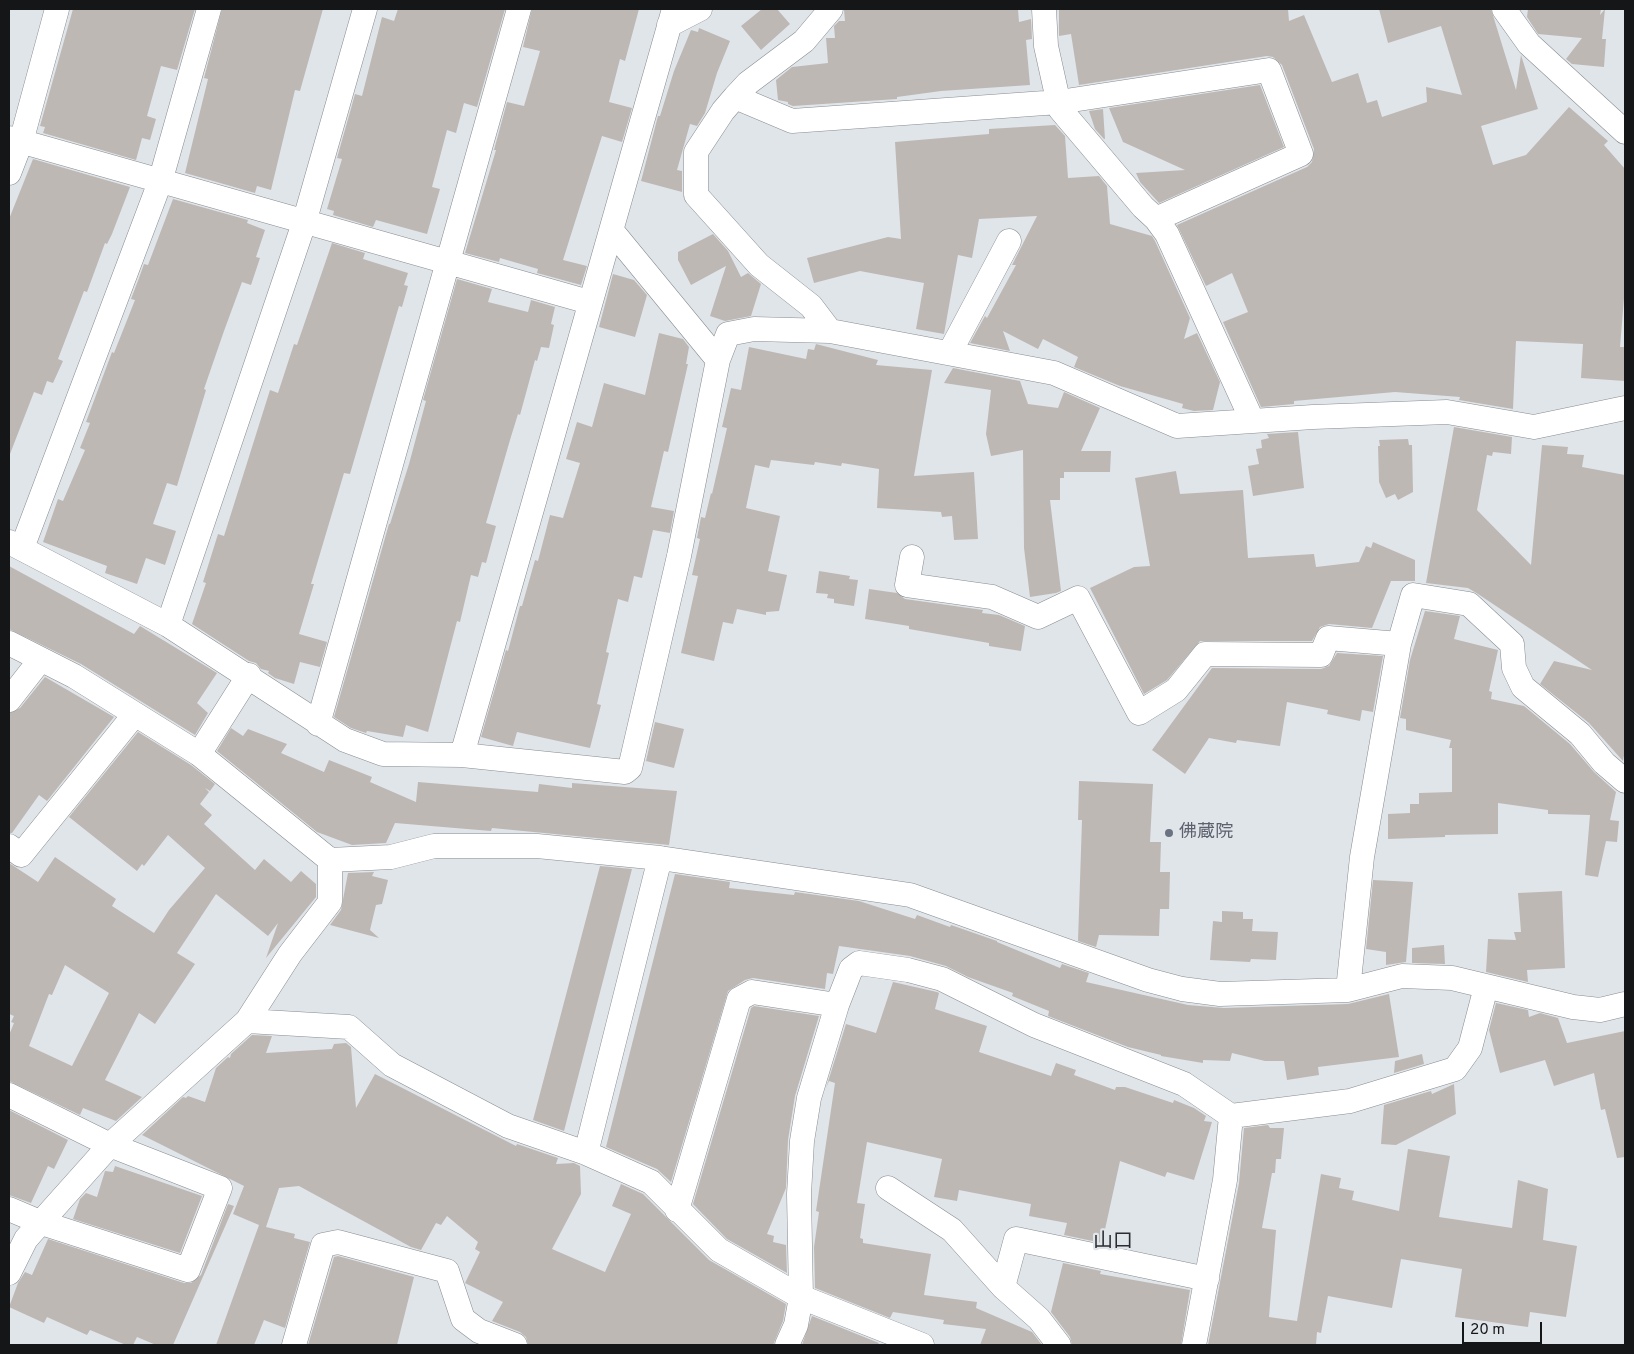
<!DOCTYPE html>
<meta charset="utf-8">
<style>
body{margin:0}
#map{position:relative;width:1634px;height:1354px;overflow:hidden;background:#e0e5ea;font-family:Overpass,sans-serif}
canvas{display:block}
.frame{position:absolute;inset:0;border:10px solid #151618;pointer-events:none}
.scale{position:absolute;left:1462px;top:1322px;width:80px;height:22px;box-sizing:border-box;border:2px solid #151618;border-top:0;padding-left:6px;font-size:15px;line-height:18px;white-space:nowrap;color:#151618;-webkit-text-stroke:4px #e0e5ea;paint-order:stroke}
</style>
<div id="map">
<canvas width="1634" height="1354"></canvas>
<div class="frame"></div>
<div class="scale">20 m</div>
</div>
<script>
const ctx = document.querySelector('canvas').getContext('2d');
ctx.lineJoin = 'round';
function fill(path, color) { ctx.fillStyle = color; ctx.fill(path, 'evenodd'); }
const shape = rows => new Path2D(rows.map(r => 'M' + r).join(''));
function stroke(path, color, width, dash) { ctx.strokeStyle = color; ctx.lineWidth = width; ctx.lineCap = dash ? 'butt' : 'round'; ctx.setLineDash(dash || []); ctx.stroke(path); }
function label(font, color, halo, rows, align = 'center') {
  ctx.font = font + ' Overpass,"Noto Sans JP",sans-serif'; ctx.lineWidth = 4.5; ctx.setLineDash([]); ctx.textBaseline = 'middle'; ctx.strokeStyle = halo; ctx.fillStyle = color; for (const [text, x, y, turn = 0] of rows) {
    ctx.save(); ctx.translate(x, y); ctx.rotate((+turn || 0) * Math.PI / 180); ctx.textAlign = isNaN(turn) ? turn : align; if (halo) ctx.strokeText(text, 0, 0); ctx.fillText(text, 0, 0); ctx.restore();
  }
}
fill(shape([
 [73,9,195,9,177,70,161,66,147,116,156,119,150,140,142,138,136,160,43,133,45,127,40,126],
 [222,9,323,9,300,91,295,90,271,190,257,186,255,193,185,173,208,79,204,78],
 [398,9,505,9,477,107,464,103,456,133,447,130,432,187,440,189,427,234,376,220,373,227,333,215,334,211,327,209,342,159,337,158,350,112,355,94,362,96,382,17,394,21],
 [532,9,639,9,625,61,620,59,609,102,632,108,622,142,602,136,563,260,587,266,581,285,537,273,538,269,500,258,499,262,465,253,496,150,494,150,507,102,524,106,540,51,523,47],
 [762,9,777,9,790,24,761,50,741,26],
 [867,9,1018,9,1019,22,1031,19,1032,39,1026,40,1030,85,941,91,897,97,897,99,793,106,788,104,788,102,778,100,776,80,792,67,828,63,826,38,835,38,834,26,839,21,845,21,844,10],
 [1059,9,1288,9,1289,21,1304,15,1332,82,1358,73,1367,103,1377,100,1382,117,1427,102,1426,87,1462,95,1441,26,1388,43,1379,9,1491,9,1516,90,1521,55,1538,109,1481,126,1493,165,1526,155,1569,107,1608,141,1604,145,1625,169,1625,286,1620,347,1625,347,1625,381,1581,378,1583,344,1516,341,1513,409,1459,400,1460,397,1395,392,1294,401,1294,404,1261,407,1223,322,1248,312,1232,273,1206,286,1177,225,1307,167,1312,162,1314,149,1282,65,1273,57,1267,56,1079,85,1071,34,1059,36],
 [1528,9,1601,9,1600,15,1605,9,1602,39,1606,39,1604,67,1572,64,1566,59,1582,38,1538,34,1527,17],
 [699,28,730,41,717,73,705,113,697,126,690,124,677,170,682,171,682,192,641,181,658,116,660,116,674,71,691,30,698,32],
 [1260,85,1284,147,1159,203,1140,182,1136,173,1185,170,1123,142,1109,108],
 [1103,109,1105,139,1104,139,1095,129,1089,111],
 [1055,125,1065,136,1068,178,1099,176,1107,186,1110,224,1152,236,1155,241,1190,318,1184,339,1197,333,1220,382,1213,410,1194,411,1182,408,1183,404,1120,386,1074,367,1078,357,1043,339,1038,349,1003,331,1010,351,970,343,985,316,987,318,1016,265,1012,265,1037,216,979,219,972,258,958,255,944,334,916,329,924,283,860,271,814,283,807,258,888,237,901,239,895,142,989,134,989,129],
 [33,159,130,187,112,234,107,244,105,243,87,292,84,291,58,359,63,361,53,383,47,381,42,395,34,392,10,454,9,219],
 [173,199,248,220,247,223,265,230,256,257,260,258,251,285,242,282,224,331,204,389,206,390,177,486,167,483,153,524,176,531,165,565,146,558,137,584,105,573,107,566,43,542,58,499,63,501,85,450,80,448,90,423,86,422,112,352,114,353,135,300,131,299,139,278,144,264,148,265],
 [713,234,728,251,741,277,748,273,761,284,751,316,725,321,710,316,726,266,691,285,678,260,678,252],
 [332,243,365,253,363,259,408,273,404,285,408,286,402,307,399,306,350,474,344,473,311,584,314,584,299,634,327,642,320,667,300,662,294,684,275,678,268,673,269,671,261,669,256,663,249,661,192,624,206,583,203,582,218,534,224,536,270,390,278,393,294,344,297,345],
 [613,274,634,280,647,295,635,337,599,327],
 [457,279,492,289,488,302,528,312,531,300,555,307,551,324,554,325,549,348,541,347,537,361,535,360,520,415,518,414,510,440,486,523,496,526,486,563,482,562,478,577,471,575,460,622,457,621,428,732,406,725,403,737,367,731,366,733,351,728,334,717,389,524,390,524,409,464,426,401,423,400],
 [659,333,683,339,689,347,686,364,688,364,668,452,664,451,651,507,674,511,670,533,653,530,642,578,634,576,628,602,618,599,606,652,609,653,597,704,601,705,590,748,517,732,513,746,481,737,506,650,508,651,520,606,522,606,535,560,538,561,550,515,563,518,580,463,566,459,577,422,592,427,604,383,645,395],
 [816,344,878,360,876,365,932,370,914,476,974,472,978,539,954,540,952,516,942,517,941,512,877,508,879,469,842,463,841,466,815,462,814,465,771,460,769,468,755,465,746,508,780,516,768,571,787,575,779,611,766,612,766,615,737,609,733,624,723,622,714,661,681,653,698,576,692,575,700,539,697,538,701,517,705,518,711,493,712,494,727,428,722,427,731,388,741,390,749,347,806,359,808,349,814,350],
 [953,368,1020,381,1028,404,1058,408,1064,392,1100,408,1081,451,1111,451,1110,472,1064,472,1064,478,1060,478,1060,500,1050,500,1061,591,1056,593,1030,597,1024,548,1023,450,991,456,986,434,991,390,944,383],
 [1454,427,1512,437,1511,454,1493,452,1492,456,1487,455,1477,510,1531,565,1542,445,1568,447,1567,454,1584,455,1582,467,1625,475,1625,750,1623,761,1589,723,1540,684,1554,661,1592,670,1478,594,1468,588,1426,583],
 [1298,432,1304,488,1253,496,1248,466,1259,464,1256,449,1262,448,1261,440,1269,438,1267,434],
 [1408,439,1409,445,1412,445,1413,492,1398,500,1395,494,1386,498,1379,482,1378,446,1380,446,1379,440],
 [1176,471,1180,494,1243,490,1248,558,1314,554,1316,567,1359,562,1366,546,1371,548,1373,542,1415,560,1415,581,1391,581,1372,628,1329,624,1320,627,1312,641,1200,641,1167,680,1144,694,1090,588,1134,567,1150,566,1135,478],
 [9,566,134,634,140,626,217,673,197,703,208,713,195,735,81,664,9,629],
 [819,571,850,576,849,579,858,580,854,606,834,603,834,599,827,598,828,594,816,593],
 [869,589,897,593,905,599,983,610,982,613,999,615,1025,626,1021,651,989,646,989,643,909,629,909,626,865,619],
 [1425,611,1460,616,1454,639,1498,650,1489,691,1492,692,1491,699,1524,706,1570,744,1594,772,1616,792,1610,820,1619,821,1617,842,1606,841,1598,877,1585,875,1590,815,1548,814,1548,810,1498,803,1498,834,1445,835,1445,837,1388,839,1388,814,1410,813,1410,804,1419,804,1419,793,1452,792,1452,748,1449,748,1451,740,1406,730,1406,719,1400,718,1410,660],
 [1337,653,1383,656,1373,712,1362,710,1360,721,1327,714,1328,710,1287,702,1280,746,1237,740,1236,743,1209,738,1185,774,1152,750,1212,668,1321,669,1329,666],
 [45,677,114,717,47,801,39,795,12,833,9,833,9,713,20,708],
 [655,722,684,729,674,768,646,761],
 [231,728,243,736,248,729,287,744,281,753,324,772,329,760,372,777,370,782,416,802,418,782,538,792,539,784,572,788,572,783,677,791,669,845,492,828,491,831,395,823,386,843,352,845,317,832,217,751],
 [138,732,191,765,215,784,210,791,205,788,209,792,200,804,212,815,204,824,255,870,264,859,291,882,301,871,316,884,316,897,266,958,278,923,268,936,216,894,177,953,195,964,155,1024,139,1013,105,1080,142,1097,116,1121,83,1108,80,1115,9,1081,9,1035,14,1023,11,1022,14,1016,9,1014,9,863,38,882,55,857,116,899,112,906,154,933,169,910,205,868,168,835,144,866,142,864,137,871,69,817],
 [65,965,109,993,72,1066,29,1046,49,994,52,995],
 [1079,781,1153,784,1150,842,1161,842,1160,872,1170,872,1169,909,1160,909,1159,936,1099,935,1096,947,1078,941,1082,820,1078,820],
 [600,866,632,869,564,1131,533,1120],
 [374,872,372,876,388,880,382,904,376,905,370,930,379,938,330,925,341,910,348,873],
 [675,874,730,882,729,888,794,895,795,892,859,901,915,919,917,915,950,927,951,925,997,941,997,942,1060,968,1062,964,1089,973,1086,982,1188,1005,1224,1008,1348,1004,1389,994,1399,1057,1318,1067,1319,1075,1287,1080,1284,1061,1265,1061,1232,1053,1230,1061,1203,1060,1203,1063,1161,1056,1161,1055,1128,1047,1048,1016,1049,1011,1012,996,1013,993,968,977,946,966,910,956,839,946,833,974,827,973,825,989,753,978,745,980,728,991,671,1182,657,1169,606,1147],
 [1373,880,1413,882,1406,962,1386,965,1386,952,1366,949],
 [1562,891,1565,968,1527,970,1528,982,1486,972,1488,939,1516,940,1514,932,1521,932,1518,893],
 [1222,911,1243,912,1243,919,1253,919,1252,931,1278,932,1276,960,1251,959,1250,962,1210,960,1213,921,1222,922],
 [1444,945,1445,964,1412,963,1412,948],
 [893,982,937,992,939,993,935,1009,987,1026,979,1052,1051,1076,1056,1063,1076,1070,1074,1075,1115,1090,1116,1087,1125,1087,1173,1103,1174,1100,1194,1108,1206,1116,1204,1121,1212,1122,1194,1180,1167,1172,1165,1177,1120,1161,1102,1243,1064,1235,1067,1223,1029,1216,1031,1204,959,1190,957,1201,934,1197,942,1159,867,1142,857,1203,865,1204,860,1238,863,1239,863,1243,931,1254,924,1295,977,1302,976,1308,1032,1332,1042,1345,980,1345,986,1329,943,1324,944,1320,893,1312,890,1318,815,1288,814,1247,819,1212,816,1211,835,1083,829,1081,826,1088,846,1024,876,1033],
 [1496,1003,1528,1010,1529,1017,1540,1013,1558,1018,1567,1043,1625,1031,1625,1157,1617,1158,1605,1109,1601,1110,1594,1073,1554,1086,1545,1060,1500,1073,1489,1030],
 [754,1006,819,1016,795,1096,788,1140,786,1188,767,1234,774,1236,773,1242,786,1245,787,1273,727,1239,693,1204,751,1008],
 [252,1035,272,1036,266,1053,332,1049,334,1044,346,1043,351,1047,356,1108,375,1074,516,1146,517,1144,558,1158,556,1164,574,1163,580,1166,581,1194,552,1249,605,1272,631,1214,612,1206,621,1184,643,1194,709,1260,786,1304,783,1321,773,1345,528,1345,526,1337,520,1332,492,1321,503,1302,465,1283,480,1252,475,1249,478,1242,447,1216,441,1225,436,1223,421,1250,411,1247,299,1186,279,1188,266,1227,295,1234,294,1238,310,1242,285,1328,264,1320,254,1345,216,1345,259,1225,233,1214,244,1186,142,1135,183,1097,186,1098,188,1096,205,1102,216,1068,228,1057,230,1058,231,1054],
 [1422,1054,1424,1064,1394,1073,1395,1061],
 [1454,1084,1456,1114,1396,1145,1381,1144,1384,1105,1431,1091,1432,1094],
 [9,1110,68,1140,54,1169,48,1166,31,1203,9,1195],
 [1268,1125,1270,1128,1284,1128,1281,1159,1276,1159,1275,1173,1272,1173,1262,1228,1276,1230,1269,1317,1297,1321,1321,1174,1341,1178,1339,1188,1354,1191,1352,1200,1399,1211,1408,1149,1450,1156,1439,1217,1512,1228,1518,1180,1548,1189,1543,1240,1577,1246,1566,1317,1530,1312,1528,1327,1455,1317,1462,1269,1401,1259,1392,1308,1328,1296,1321,1333,1317,1332,1316,1345,1208,1345,1239,1183,1244,1128],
 [115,1166,202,1196,180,1253,73,1219,80,1199,86,1193,97,1197,105,1171,113,1172],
 [228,1204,234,1206,173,1345,156,1345,137,1337,133,1345,126,1345,90,1330,87,1335,47,1317,44,1323,9,1307,18,1283,25,1272,32,1275,48,1239,184,1283,191,1283,201,1275],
 [338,1256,414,1277,397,1345,308,1345,334,1257],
 [1063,1263,1101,1271,1100,1274,1190,1290,1181,1345,1072,1345,1070,1337,1051,1312],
 [812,1316,879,1343,877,1345,802,1345]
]), '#beb8b4');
const street = shape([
 [1044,9,1046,46,1060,109,1143,207,1156,219,1167,234,1252,420],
 [1504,9,1529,44,1625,132],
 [669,25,700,9],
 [735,97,792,121,1059,102,1269,70,1301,154,1156,219],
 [9,138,589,302],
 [9,173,21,142,57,9],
 [612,231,718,360],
 [830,331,811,306,759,265,696,195,696,152,723,111,735,97,748,83,804,41,831,9],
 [950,352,1009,241],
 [9,542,168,625,345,740,383,754,462,755,625,772,630,768,679,556,718,360,728,334,754,329,830,331,1054,373,1177,426,1313,417,1447,412,1534,427,1625,408],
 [22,548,160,182,209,9],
 [912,557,907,585,992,597,1038,617,1078,598,1139,713,1176,690,1205,654,1321,655,1328,638,1399,644,1362,857,1348,990],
 [168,625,304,223,365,9],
 [9,643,74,676,199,754,330,860,391,857,434,846,537,846,660,858,910,895,1148,980,1182,989,1220,994,1348,990,1402,976,1452,978,1573,1007,1600,1010,1625,1004],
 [1399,644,1413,595,1469,604,1512,644,1514,668,1523,687,1580,734,1604,763,1625,781],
 [9,700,41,659],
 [318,724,519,9],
 [199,754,249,675],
 [462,755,674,9],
 [9,846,21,855,135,714],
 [247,1021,349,1027,392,1065,508,1126,586,1153,651,1182,719,1250,801,1297,922,1345],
 [9,1095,110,1145,220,1188,188,1270,42,1223,9,1209],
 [586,1153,660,858],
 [888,1188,952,1230,1003,1287,1039,1319,1059,1345],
 [677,1210,739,999,752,992,837,1005],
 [9,1273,26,1239,110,1145,247,1021,290,954,330,902,330,860],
 [1003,1287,1016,1239,1207,1279],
 [294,1345,323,1245,338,1242,447,1271,463,1319,479,1331,515,1345],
 [787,1345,796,1325,801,1297,799,1194,802,1141,809,1098,837,1005,851,969,859,963,908,970,942,979,1034,1025,1184,1084,1231,1116],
 [1194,1345,1225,1180,1231,1116,1350,1101,1455,1069,1470,1048,1486,987]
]);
stroke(street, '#888c90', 25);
stroke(street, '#fff', 24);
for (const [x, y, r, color] of [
 [1169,833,5,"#6b7280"]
]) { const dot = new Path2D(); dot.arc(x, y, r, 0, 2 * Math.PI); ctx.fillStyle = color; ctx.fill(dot); stroke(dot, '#e0e5ea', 2); }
label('18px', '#5b616d', '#e0e5ea', [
 ["佛蔵院",1179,833]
], 'left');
label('20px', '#2a2d31', '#e0e5ea', [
 ["山口",1113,1243]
]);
</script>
